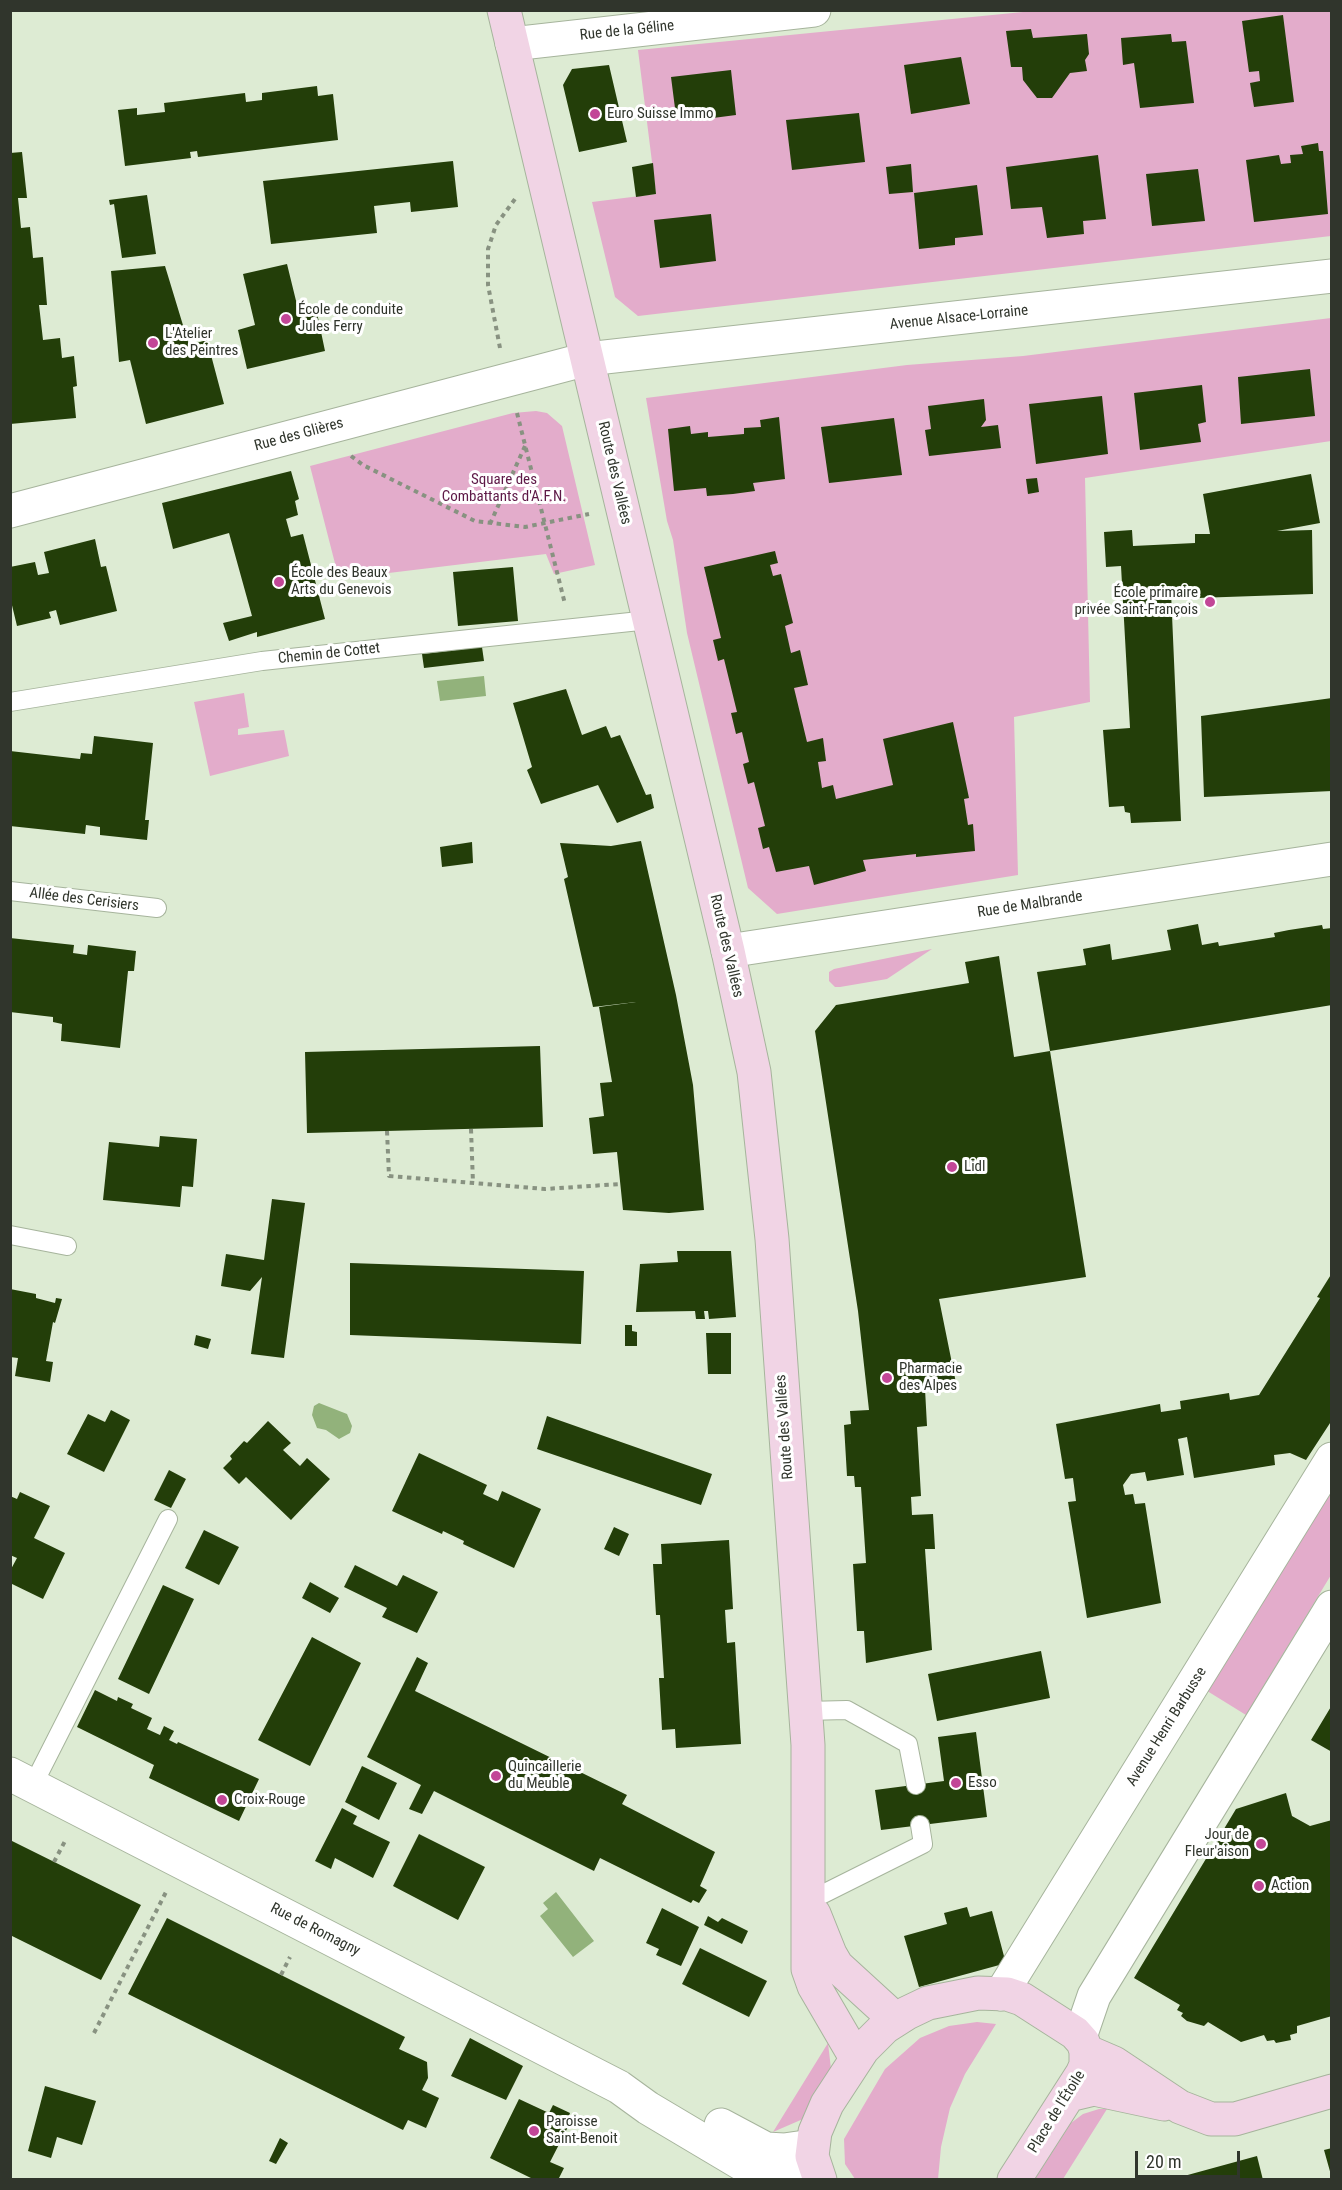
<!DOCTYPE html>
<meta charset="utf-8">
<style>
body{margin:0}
#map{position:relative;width:1342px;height:2190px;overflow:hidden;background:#ddebd3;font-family:"Roboto Condensed",sans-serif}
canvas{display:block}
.frame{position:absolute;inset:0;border:12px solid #30352c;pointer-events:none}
.scale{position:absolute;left:1135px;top:2151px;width:105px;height:27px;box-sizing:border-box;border:3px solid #30352c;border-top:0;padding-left:8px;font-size:18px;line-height:21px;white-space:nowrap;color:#30352c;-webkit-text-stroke:4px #fff;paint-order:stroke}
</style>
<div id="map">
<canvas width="1342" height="2190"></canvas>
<div class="frame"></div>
<div class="scale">20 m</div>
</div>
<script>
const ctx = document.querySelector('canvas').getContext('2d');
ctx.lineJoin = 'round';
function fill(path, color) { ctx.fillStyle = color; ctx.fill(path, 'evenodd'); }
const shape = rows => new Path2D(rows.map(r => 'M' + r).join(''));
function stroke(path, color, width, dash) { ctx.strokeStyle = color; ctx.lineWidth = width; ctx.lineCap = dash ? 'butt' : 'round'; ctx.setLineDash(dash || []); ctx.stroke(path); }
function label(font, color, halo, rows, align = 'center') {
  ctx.font = font + ' "Roboto Condensed",sans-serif'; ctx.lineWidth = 6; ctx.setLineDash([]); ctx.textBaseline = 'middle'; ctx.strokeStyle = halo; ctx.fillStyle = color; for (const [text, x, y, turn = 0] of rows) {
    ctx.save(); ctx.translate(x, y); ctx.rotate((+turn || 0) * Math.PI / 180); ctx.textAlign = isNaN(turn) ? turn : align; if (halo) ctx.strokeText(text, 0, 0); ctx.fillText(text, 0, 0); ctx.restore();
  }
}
fill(shape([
 [1033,11,1331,11,1331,236,638,316,615,297,592,202,656,194,638,50],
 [1331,318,1331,441,1085,478,1090,702,1014,717,1018,875,777,914,748,888,687,633,673,540,667,521,646,398,907,365,1023,356],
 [536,411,547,413,562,426,595,565,554,574,546,554,339,579,310,466,513,413],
 [244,693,249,727,238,729,238,735,284,730,289,756,210,776,194,702],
 [932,949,887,979,840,987,835,987,829,981,829,972,834,969],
 [1331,1481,1331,1575,1246,1715,1204,1689],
 [977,2022,996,2024,965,2074,950,2108,941,2147,938,2179,855,2179,845,2164,844,2139,885,2069,920,2038,949,2026],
 [828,2043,831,2069,803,2119,773,2132],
 [1099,2109,1107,2109,1063,2179,1035,2179,1071,2123,1083,2114]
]), '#e3accb');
fill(shape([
 [484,676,486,696,440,701,437,681],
 [319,1403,347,1414,352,1426,350,1433,339,1439,326,1430,317,1428,312,1415,314,1406],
 [556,1892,594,1941,573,1957,540,1916,548,1909,543,1903]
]), '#92b27b');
fill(shape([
 [1283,15,1294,102,1254,107,1250,83,1260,81,1259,71,1249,72,1242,21],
 [1031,29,1033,38,1087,34,1089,54,1085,60,1087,71,1070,73,1052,98,1037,98,1023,80,1022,67,1011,67,1006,31],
 [1171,34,1172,42,1186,41,1194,103,1140,108,1134,63,1123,65,1121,38],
 [961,57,970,104,911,114,904,65],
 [609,65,627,142,579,152,563,85,572,69],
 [731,70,736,115,690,121,690,114,676,116,671,77],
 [317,86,318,96,333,94,338,140,198,157,197,151,190,152,191,158,125,166,118,110,137,108,137,115,165,112,164,103,245,93,246,102,262,100,262,93],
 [859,113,865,162,792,170,786,120],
 [1318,143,1319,151,1323,151,1328,214,1254,222,1246,160,1279,155,1281,164,1291,163,1290,155,1303,154,1301,146],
 [22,152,27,198,18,198,21,228,30,227,33,258,43,257,47,305,39,305,43,340,60,338,62,358,74,356,77,386,73,387,76,418,10,424,10,153],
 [1098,155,1106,219,1083,221,1084,234,1047,238,1042,207,1011,209,1006,167],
 [453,161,458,207,411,212,410,202,374,206,377,233,271,244,263,181],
 [653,163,656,194,636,197,632,167],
 [911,164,913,192,889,194,886,167],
 [1198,169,1205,221,1152,226,1146,174],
 [977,185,983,235,955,238,955,245,919,249,914,193],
 [147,195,156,254,122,258,114,204,110,205,109,200],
 [711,214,716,261,660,268,654,220],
 [287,264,299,313,316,308,325,351,247,369,238,330,255,325,243,274],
 [165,266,189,345,207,340,224,404,146,424,130,360,119,362,111,271],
 [1310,369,1315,416,1241,424,1238,377],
 [1202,385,1206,422,1198,424,1201,442,1140,450,1134,393],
 [1102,396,1108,454,1036,464,1029,404],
 [984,399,986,420,981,427,998,425,1001,448,929,456,925,430,931,429,928,406],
 [779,417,785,479,753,483,755,491,733,494,707,496,706,488,674,491,668,429,690,426,691,434,708,432,708,437,744,434,744,428,761,427,760,420],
 [894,418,902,475,829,483,821,427],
 [291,471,299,499,295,501,298,515,286,519,291,537,303,534,325,619,257,637,257,632,229,641,223,623,252,616,229,533,173,549,162,503],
 [1311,474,1320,523,1277,531,1312,530,1313,594,1197,598,1197,590,1171,592,1181,821,1131,823,1130,813,1125,812,1124,806,1109,807,1103,730,1130,728,1121,566,1106,567,1104,532,1132,530,1133,546,1195,543,1195,534,1210,534,1203,494],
 [1037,478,1039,492,1028,494,1026,479],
 [95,539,101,567,106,566,117,611,60,625,56,610,49,612,51,618,17,626,10,597,10,567,35,562,38,575,49,573,44,552],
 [775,551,778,563,770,565,773,576,781,574,793,623,785,626,791,653,800,650,808,685,794,688,807,742,823,738,826,761,818,762,822,788,833,785,836,799,893,785,883,739,953,722,969,798,964,799,968,825,973,824,975,851,916,857,916,854,863,860,866,871,814,885,809,866,776,872,769,847,763,849,758,828,765,826,754,782,748,784,743,764,749,762,742,732,736,734,731,713,737,712,724,659,718,661,713,640,721,638,704,567],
 [513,567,518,621,458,626,453,572],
 [482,647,484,661,424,668,422,654],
 [566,689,582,735,606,726,611,738,620,735,646,795,651,794,654,808,617,823,598,785,541,804,527,770,532,767,513,703],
 [1332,698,1332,791,1204,797,1201,716],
 [94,736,153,743,145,820,149,820,147,840,100,835,100,827,86,825,85,834,10,826,10,751,80,759,81,753,92,754],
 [641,841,676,995,693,1085,704,1210,669,1213,623,1210,617,1152,593,1154,589,1118,604,1116,600,1083,612,1082,599,1007,636,1002,593,1007,564,879,568,877,560,843,611,846],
 [472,842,473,863,442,867,440,847],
 [1198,924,1202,945,1218,942,1219,946,1275,937,1274,933,1289,930,1322,925,1323,929,1332,928,1332,1005,1050,1051,1037,972,1086,965,1083,949,1110,944,1112,960,1171,950,1167,930],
 [10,938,74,945,73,953,87,955,88,945,136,951,134,971,128,971,120,1048,61,1041,62,1024,53,1022,53,1017,10,1012],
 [999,956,1014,1057,1050,1051,1086,1277,939,1299,956,1383,925,1389,927,1426,917,1427,921,1496,911,1497,912,1515,933,1514,935,1549,925,1549,932,1650,866,1663,864,1631,857,1631,853,1564,866,1563,861,1487,855,1487,854,1476,847,1476,844,1425,851,1424,850,1411,869,1410,858,1311,815,1031,836,1005,969,983,965,962],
 [540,1046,543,1127,307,1133,305,1052],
 [160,1136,197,1139,193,1187,182,1186,180,1207,103,1200,109,1142,159,1147],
 [272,1199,305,1203,284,1358,251,1354,262,1277,250,1291,221,1286,226,1254,264,1260],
 [677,1251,731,1251,736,1317,709,1319,708,1311,704,1311,705,1319,696,1319,695,1311,636,1312,640,1264,678,1262],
 [350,1263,584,1271,581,1344,350,1335],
 [1332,1273,1332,1420,1306,1460,1290,1453,1274,1455,1275,1465,1194,1478,1187,1437,1178,1439,1184,1475,1147,1481,1145,1472,1131,1474,1123,1485,1125,1495,1133,1494,1135,1504,1145,1503,1161,1603,1087,1618,1068,1502,1076,1501,1073,1478,1065,1479,1056,1424,1160,1404,1161,1412,1181,1409,1180,1401,1229,1393,1230,1400,1259,1395,1320,1298,1317,1297],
 [10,1289,36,1294,36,1298,55,1303,56,1298,62,1299,55,1323,53,1322,46,1361,53,1362,50,1382,15,1376,18,1358,10,1357],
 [625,1325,632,1325,632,1331,637,1332,637,1346,625,1346],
 [706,1333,731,1333,731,1374,708,1374],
 [196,1335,211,1339,208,1349,194,1345],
 [111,1410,130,1420,104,1472,67,1454,88,1414,105,1422],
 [547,1416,712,1474,701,1505,537,1449],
 [268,1421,291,1443,283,1450,300,1466,307,1458,330,1479,291,1520,246,1477,239,1484,223,1468,232,1459,230,1456,244,1441,247,1443],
 [419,1453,487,1485,483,1494,498,1501,502,1491,541,1509,514,1568,463,1544,464,1541,443,1531,442,1534,392,1511],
 [169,1470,186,1479,171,1508,154,1500],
 [20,1492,50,1506,34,1538,65,1553,43,1599,10,1583,10,1571,17,1558,10,1555,10,1496,17,1499],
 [614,1527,629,1534,619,1556,604,1549],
 [204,1530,239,1547,219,1585,185,1568],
 [729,1540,733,1609,725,1610,727,1643,735,1642,741,1744,676,1748,675,1729,662,1730,659,1678,664,1678,662,1646,660,1615,656,1615,653,1564,662,1564,661,1544],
 [355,1565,397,1586,403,1575,438,1592,417,1633,382,1617,387,1608,344,1587],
 [310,1582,339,1598,330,1613,302,1598],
 [163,1585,194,1599,149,1694,118,1679],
 [312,1637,361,1663,310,1766,258,1740],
 [1041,1651,1050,1698,937,1721,928,1674],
 [417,1657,428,1663,415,1691,627,1795,622,1804,715,1852,700,1886,707,1890,699,1903,693,1900,691,1903,600,1858,594,1871,434,1791,422,1814,409,1809,421,1785,367,1757],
 [95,1690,117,1701,118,1697,133,1704,131,1708,152,1718,147,1729,160,1735,164,1726,174,1731,169,1740,177,1744,178,1742,259,1779,239,1821,149,1778,154,1765,77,1727],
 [1332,1705,1332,1752,1311,1740],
 [976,1732,987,1817,881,1830,875,1790,944,1781,938,1737],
 [362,1766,397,1783,379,1820,345,1802],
 [1286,1793,1292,1816,1310,1826,1332,1820,1332,2016,1297,2026,1297,2033,1290,2035,1291,2040,1276,2043,1274,2040,1267,2041,1264,2035,1241,2042,1208,2022,1204,2026,1187,2021,1181,2016,1183,2013,1177,2010,1180,2005,1134,1978,1236,1809],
 [342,1808,357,1816,353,1824,390,1842,373,1878,335,1858,331,1869,315,1861],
 [419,1834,485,1867,458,1920,393,1886],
 [10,1840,141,1905,101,1980,10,1935],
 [967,1907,970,1917,992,1911,1005,1960,1003,1964,919,1987,904,1936,947,1924,944,1913],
 [662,1908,699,1927,681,1966,656,1955,659,1949,646,1943],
 [708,1916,718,1922,722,1918,748,1931,742,1944,704,1925],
 [167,1918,405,2037,399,2049,427,2062,428,2078,422,2090,439,2098,426,2128,408,2120,403,2130,128,1994],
 [700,1948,767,1981,749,2017,682,1984],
 [470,2038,523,2066,506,2100,451,2076],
 [45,2086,96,2101,82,2145,57,2137,51,2158,28,2151],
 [519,2099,549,2113,553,2105,570,2113,567,2121,570,2123,550,2162,564,2168,558,2180,535,2180,490,2158],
 [280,2138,288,2143,276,2164,269,2161],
 [1332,2148,1332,2175,1331,2175,1324,2150],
 [1257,2156,1263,2180,1173,2180,1173,2179]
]), '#233e09');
const service = shape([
 [10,702,262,661,649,620],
 [10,891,157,908],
 [10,1235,67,1246],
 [805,1711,847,1710,908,1744,916,1785],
 [33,1785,168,1519],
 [809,1901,923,1844,920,1825]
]);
const minor = shape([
 [512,44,814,10],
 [10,511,587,359,1332,276],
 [728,951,1332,859]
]);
const tertiary = shape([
 [10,1774,619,2087,648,2108,759,2174,775,2177,816,2171],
 [1001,1994,1332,1459],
 [1080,2037,1094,1996,1332,1607],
 [721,2125,766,2149,784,2150,812,2146]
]);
const secondary = shape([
 [504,10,728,951,754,1072,772,1239,808,1745,808,1969,814,1986,856,2058],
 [814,1914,830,1954,837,1966,896,2020],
 [1086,2051,1114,2063,1180,2107,1211,2119,1235,2119,1332,2091],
 [1069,2095,1094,2089,1164,2104],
 [820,2180,812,2156,815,2132,827,2104,863,2049,885,2027,907,2013,928,2003,978,1993,1007,1994,1022,1999,1075,2033,1083,2042,1086,2051,1086,2065,1082,2074,1014,2180]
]);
stroke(service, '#a6b49c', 20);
stroke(minor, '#a6b49c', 35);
stroke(tertiary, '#a6b49c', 35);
stroke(secondary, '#a6b49c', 35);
stroke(shape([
 [500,348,488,285,488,249,496,225,515,199],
 [517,413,565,604],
 [351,456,363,465,475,521,525,527,589,514],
 [490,524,525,446],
 [471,1129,473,1183],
 [387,1131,389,1176,545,1189,620,1184],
 [54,1862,65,1841],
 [281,1975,290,1957],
 [94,2033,166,1892]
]), '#889281', 4, [4.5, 4.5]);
stroke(service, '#fff', 18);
stroke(minor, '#fff', 33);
stroke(tertiary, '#fff', 33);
stroke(secondary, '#f1d4e5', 33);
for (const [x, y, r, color] of [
 [595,114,6,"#c24697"],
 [286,319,6,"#c24697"],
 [153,343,6,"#c24697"],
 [279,582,6,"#c24697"],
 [1210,602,6,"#c24697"],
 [952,1167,6,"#c24697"],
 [887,1378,6,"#c24697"],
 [496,1776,6,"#c24697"],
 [956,1783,6,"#c24697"],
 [222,1800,6,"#c24697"],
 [1261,1844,6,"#c24697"],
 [1259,1886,6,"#c24697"],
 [534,2131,6,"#c24697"]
]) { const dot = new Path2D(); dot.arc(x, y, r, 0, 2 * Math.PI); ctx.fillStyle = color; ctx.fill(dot); stroke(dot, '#fff', 2); }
label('15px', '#30352c', '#fff', [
 ["Rue de la Géline",627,31,-6],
 ["Avenue Alsace-Lorraine",959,318,-6],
 ["Rue des Glières",299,435,-15],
 ["Route des Vallées",614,473,77],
 ["Chemin de Cottet",329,654,-6],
 ["Allée des Cerisiers",84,900,7],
 ["Rue de Malbrande",1030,905,-9],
 ["Route des Vallées",726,946,77],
 ["Route des Vallées",785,1427,-94],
 ["Avenue Henri Barbusse",1167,1727,-58],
 ["Rue de Romagny",315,1930,27],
 ["Place de l'Étoile",1057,2112,-58]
]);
label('15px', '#30352c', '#fff', [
 ["Euro Suisse Immo",607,114],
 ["École de conduite",298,310],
 ["Jules Ferry",298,327],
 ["L'Atelier",165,334],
 ["des Peintres",165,351],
 ["École des Beaux",291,573],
 ["Arts du Genevois",291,590],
 ["École primaire",1198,593,"right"],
 ["privée Saint-François",1198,610,"right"],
 ["Lidl",964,1167],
 ["Pharmacie",899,1369],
 ["des Alpes",899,1386],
 ["Quincaillerie",508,1767],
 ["du Meuble",508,1784],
 ["Esso",968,1783],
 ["Croix-Rouge",234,1800],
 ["Jour de",1249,1835,"right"],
 ["Fleur'aison",1249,1852,"right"],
 ["Action",1271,1886],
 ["Paroisse",546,2122],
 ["Saint-Benoit",546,2139]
], 'left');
label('15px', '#5d1846', '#fff', [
 ["Square des",504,480],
 ["Combattants d'A.F.N.",504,497]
]);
</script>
